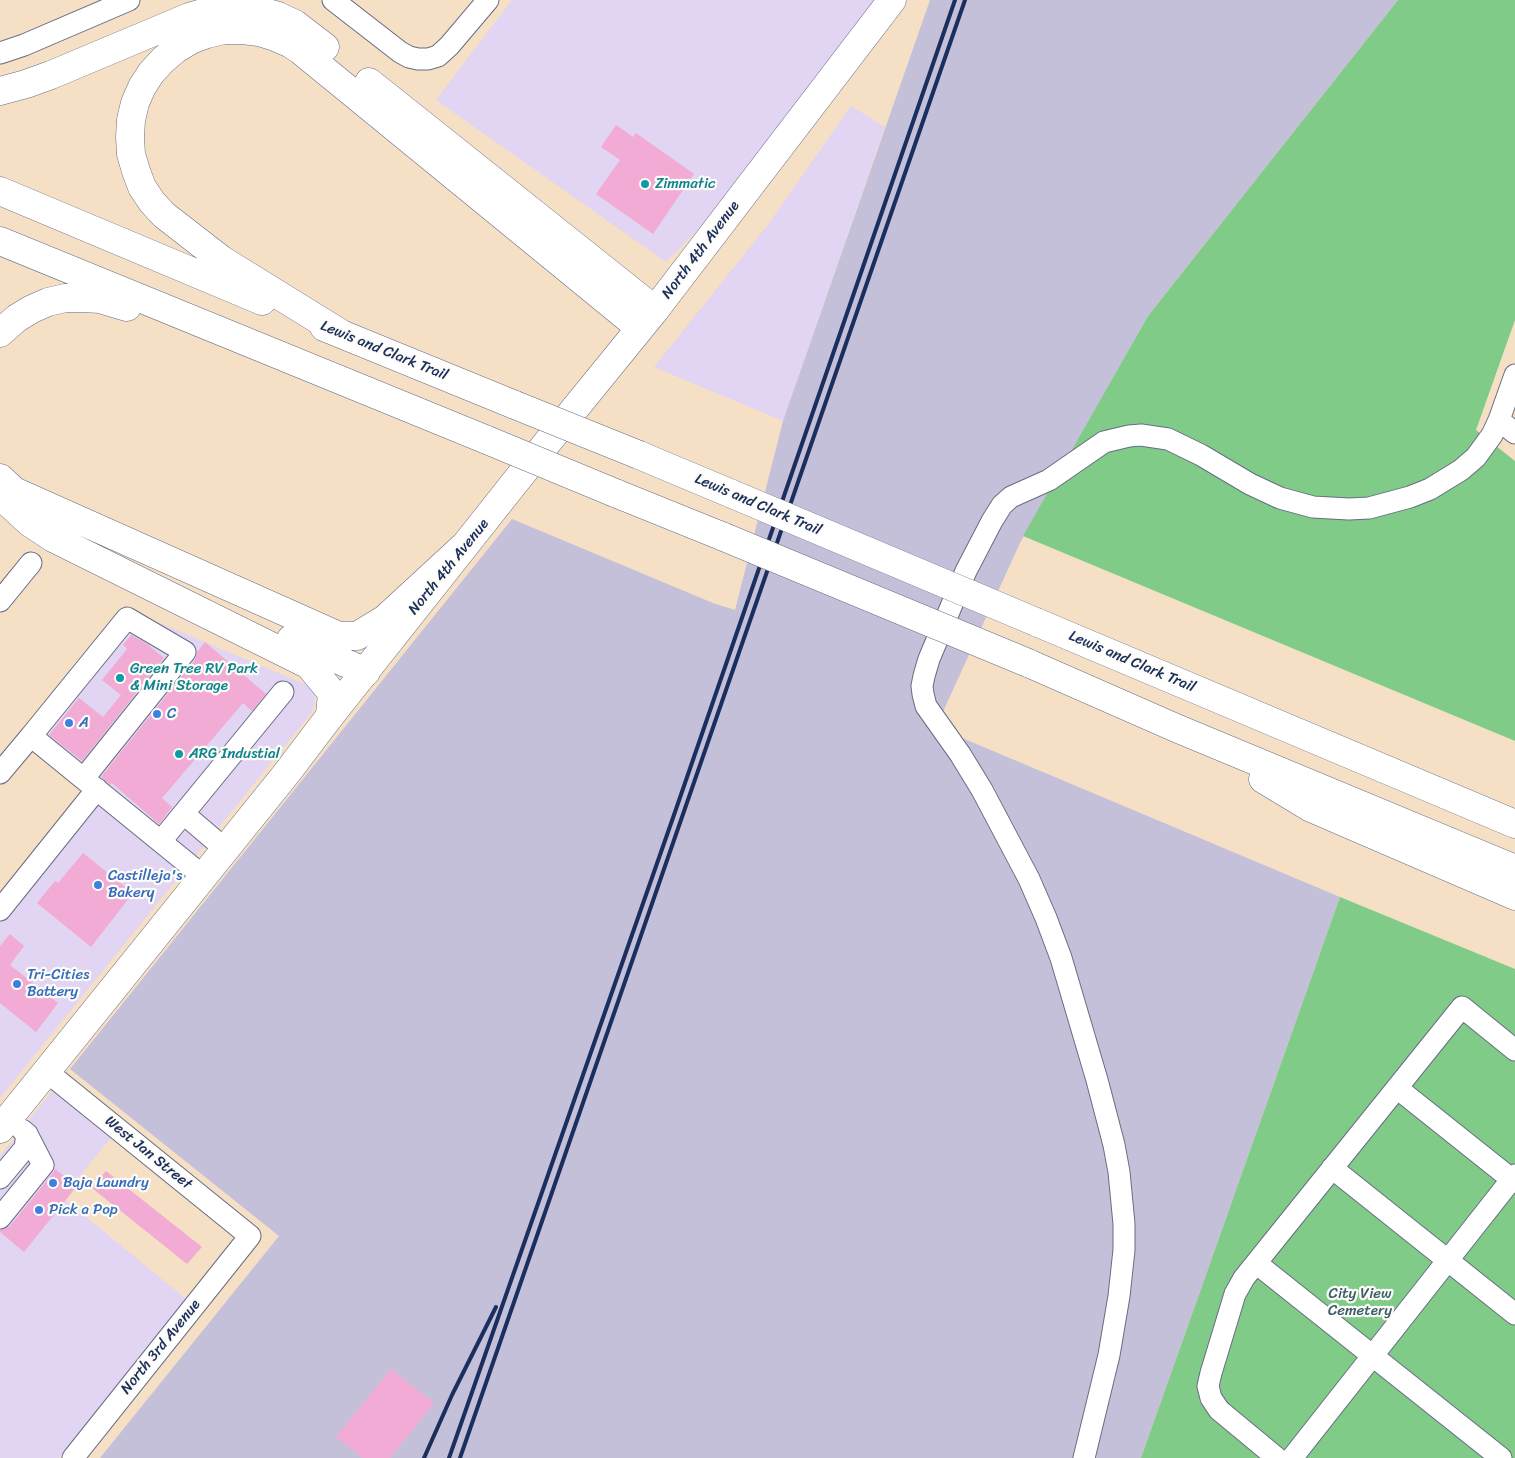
<!DOCTYPE html>
<style>
body{margin:0}
canvas{display:block;background:#f5dfc5}
</style>
<canvas width="1515" height="1458"></canvas>
<script>
const ctx = document.querySelector('canvas').getContext('2d');
ctx.lineJoin = 'round';
function fill(path, color) { ctx.fillStyle = color; ctx.fill(path, 'evenodd'); }
const shape = rows => new Path2D(rows.map(r => 'M' + r).join(''));
function stroke(path, color, width, dash) { ctx.strokeStyle = color; ctx.lineWidth = width; ctx.lineCap = dash ? 'butt' : 'round'; ctx.setLineDash(dash || []); ctx.stroke(path); }
function label(font, color, halo, rows, align = 'center') {
  ctx.font = font + ' Sriracha,sans-serif'; ctx.lineWidth = 4.5; ctx.setLineDash([]); ctx.textBaseline = 'middle'; ctx.strokeStyle = halo; ctx.fillStyle = color; for (const [text, x, y, turn = 0] of rows) {
    ctx.save(); ctx.translate(x, y); ctx.rotate((+turn || 0) * Math.PI / 180); ctx.textAlign = isNaN(turn) ? turn : align; if (halo) ctx.strokeText(text, 0, 0); ctx.fillText(text, 0, 0); ctx.restore();
  }
}
fill(shape([
 [512,0,880,0,725,202,666,262,436,100],
 [851,106,885,127,783,421,654,367,767,226],
 [131,611,312,687,315,699,312,712,0,1098,0,921,102,794,32,737],
 [53,1090,111,1138,62,1197,186,1299,59,1458,0,1458,0,1156]
]), '#e2d4f3');
fill(shape([
 [930,0,1398,0,1148,316,1020,543,936,727,1340,897,1141,1458,100,1458,279,1236,70,1069,512,519,713,603,735,610,783,421]
]), '#c5c0da');
fill(shape([
 [1398,0,1515,0,1515,320,1476,430,1515,461,1515,741,1023,536,1148,316],
 [1340,897,1515,969,1515,1458,1141,1458]
]), '#81cb88');
fill(shape([
 [616,125,633,137,636,133,694,174,653,234,596,194,620,160,601,147],
 [131,635,147,644,164,658,82,761,49,735,79,698,103,717,121,695,102,680,127,649,123,645],
 [205,642,266,694,252,711,243,703,162,798,172,807,159,824,112,783,110,785,101,777,195,660,197,652],
 [83,853,133,893,91,947,37,903,55,881,58,883],
 [10,934,24,946,10,965,58,1003,36,1032,0,1003,0,946],
 [55,1169,77,1186,24,1252,0,1232,0,1230,5,1229,10,1226,53,1173],
 [106,1171,202,1247,187,1264,92,1188],
 [391,1369,434,1403,390,1458,363,1458,336,1437]
]), '#f1abd4');
const minor = shape([
 [333,0,400,52,409,57,418,59,428,59,438,56,449,46,488,0],
 [0,53,24,45,129,0],
 [1499,420,1515,433],
 [0,601,31,563],
 [31,736,127,618,185,652,84,778],
 [0,773,31,736,203,876],
 [184,814,225,849],
 [161,841,283,692],
 [0,910,97,789],
 [46,1071,250,1236,73,1458],
 [1397,1088,1515,1182],
 [1332,1168,1515,1314],
 [0,1178,25,1148,27,1134,22,1130],
 [0,1218,43,1165,27,1134],
 [1256,1263,1501,1458],
 [1084,1458,1109,1355,1119,1296,1124,1250,1124,1224,1119,1172,1114,1145,1097,1080,1061,958,1046,918,1029,879,982,790,960,754,926,706,923,694,922,686,924,676,929,659,966,571,992,521,1002,505,1011,497,1049,480,1104,442,1129,436,1141,435,1168,439,1201,455,1250,484,1280,498,1313,507,1349,509,1369,508,1410,497,1430,489,1461,470,1476,457,1492,435,1499,420,1515,375],
 [1277,1458,1219,1410,1211,1398,1208,1386,1211,1373,1235,1294,1244,1278,1462,1007,1515,1050],
 [1292,1458,1515,1175]
]);
const major = shape([
 [0,1129,286,774,330,716,516,481,655,310,892,0]
]);
const highway = shape([
 [369,82,655,310],
 [0,91,26,84,51,75,189,17,206,12,224,9,243,8,261,11,278,16,295,24,325,47],
 [0,191,262,301],
 [0,241,487,440],
 [324,327,515,405],
 [0,333,17,318,32,309,48,302,65,298,83,298,100,299,127,307],
 [340,333,222,260,164,215,152,202,142,187,136,171,131,154,130,137,131,120,135,103,142,87,151,73,163,60,176,49,191,40,207,34,224,30,242,30,259,32,275,37,291,44,300,50,640,328],
 [639,455,732,494],
 [0,478,14,491,339,636,357,636,385,619,463,547],
 [615,493,724,537],
 [0,495,29,522,53,538,309,665,332,693,330,716],
 [1036,622,1515,824],
 [291,639,366,672],
 [1028,663,1176,728,1515,869],
 [1263,779,1311,808,1515,896]
]);
stroke(minor, '#676d82', 23);
stroke(major, '#676d82', 29);
stroke(highway, '#676d82', 29);
stroke(minor, '#fff', 21);
stroke(major, '#fff', 28);
stroke(highway, '#fff', 28);
stroke(shape([
 [424,1458,452,1395,496,1307],
 [449,1458,675,812,955,0],
 [460,1458,965,0]
]), '#1b2f5e', 4);
const highwayBridge = shape([
 [515,405,639,455],
 [487,440,615,493],
 [732,494,1036,622],
 [724,537,1028,663]
]);
stroke(highwayBridge, '#676d82', 29, []);
stroke(highwayBridge, '#fff', 28);
for (const [x, y, r, color] of [
 [645,184,5,"#0f9aa8"],
 [120,678,5,"#0f9aa8"],
 [157,714,5,"#3f7fe0"],
 [69,723,5,"#3f7fe0"],
 [179,754,5,"#0f9aa8"],
 [98,885,5,"#3f7fe0"],
 [17,984,5,"#3f7fe0"],
 [53,1183,5,"#3f7fe0"],
 [39,1210,5,"#3f7fe0"]
]) { const dot = new Path2D(); dot.arc(x, y, r, 0, 2 * Math.PI); ctx.fillStyle = color; ctx.fill(dot); stroke(dot, '#fdfcf7', 2); }
label('15px', '#0d838f', '#fdfcf7', [
 ["Zimmatic",655,184],
 ["Green Tree RV Park",130,669],
 ["& Mini Storage",130,686],
 ["ARG Industial",189,754]
], 'left');
label('15px', '#1b2f5e', '#fdfcf7', [
 ["North 4th Avenue",701,250,-53],
 ["Lewis and Clark Trail",384,351,22],
 ["Lewis and Clark Trail",758,505,23],
 ["North 4th Avenue",449,567,-51],
 ["Lewis and Clark Trail",1132,662,23],
 ["West Jan Street",148,1153,39],
 ["North 3rd Avenue",161,1347,-51]
]);
label('15px', '#366cbe', '#fdfcf7', [
 ["C",167,714],
 ["A",79,723],
 ["Castilleja's",108,876],
 ["Bakery",108,893],
 ["Tri-Cities",27,975],
 ["Battery",27,992],
 ["Baja Laundry",63,1183],
 ["Pick a Pop",49,1210]
], 'left');
label('15px', '#3a5e6b', '#fdfcf7', [
 ["City View",1360,1294],
 ["Cemetery",1360,1311]
]);
</script>
